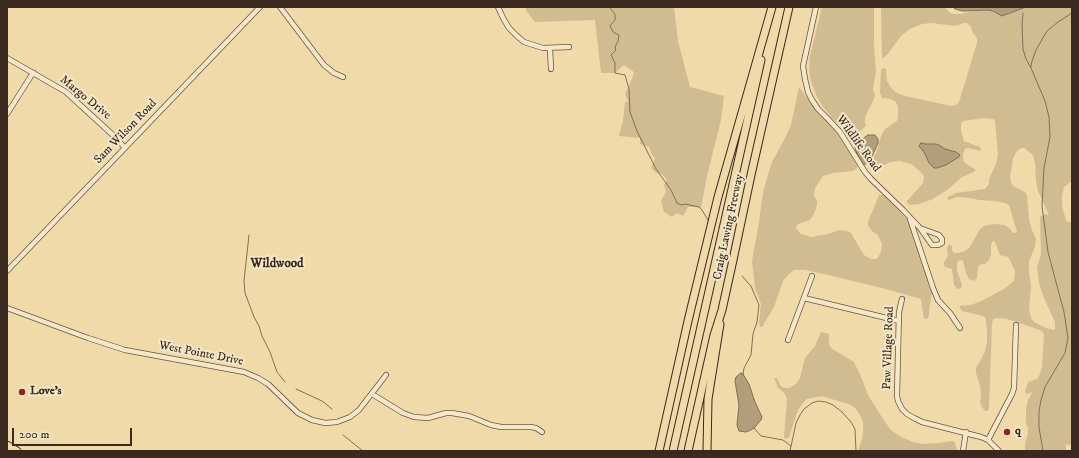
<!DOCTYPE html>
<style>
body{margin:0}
#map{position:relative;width:1079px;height:458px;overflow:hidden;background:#f0daa9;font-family:"IM FELL DW Pica",serif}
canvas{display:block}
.frame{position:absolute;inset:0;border:8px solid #3b2920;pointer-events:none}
.scale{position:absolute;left:12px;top:428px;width:120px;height:18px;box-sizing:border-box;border:2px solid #3b2920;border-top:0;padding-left:5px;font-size:12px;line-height:14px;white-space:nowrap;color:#3b2920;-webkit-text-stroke:3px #f5e7c7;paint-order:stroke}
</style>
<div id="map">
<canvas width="1079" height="458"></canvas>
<div class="frame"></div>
<div class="scale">200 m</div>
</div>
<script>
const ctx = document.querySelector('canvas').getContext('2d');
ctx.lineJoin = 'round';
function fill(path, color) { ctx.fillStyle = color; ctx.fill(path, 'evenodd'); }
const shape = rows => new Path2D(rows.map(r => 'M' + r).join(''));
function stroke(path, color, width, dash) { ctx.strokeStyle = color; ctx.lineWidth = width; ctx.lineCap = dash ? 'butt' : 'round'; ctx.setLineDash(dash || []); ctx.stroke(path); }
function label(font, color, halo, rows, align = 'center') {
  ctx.font = font + ' "IM FELL DW Pica",serif'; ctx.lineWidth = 4; ctx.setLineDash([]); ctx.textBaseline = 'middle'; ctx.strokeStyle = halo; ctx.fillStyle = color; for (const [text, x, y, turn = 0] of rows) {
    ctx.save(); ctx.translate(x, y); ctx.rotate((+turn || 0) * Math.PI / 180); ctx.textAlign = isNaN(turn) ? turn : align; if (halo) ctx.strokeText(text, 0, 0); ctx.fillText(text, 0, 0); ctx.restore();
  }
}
fill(shape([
 [525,7,674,7,678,41,690,87,724,96,721,120,707,176,701,208,697,207,688,207,683,216,677,213,672,217,664,212,661,201,666,192,664,185,667,180,662,174,656,173,651,168,655,158,652,155,649,147,640,144,640,138,619,136,623,120,625,103,628,101,625,94,632,79,634,72,624,65,615,73,601,73,595,20,535,22,527,12],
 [822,7,874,7,874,46,876,72,873,89,875,95,873,101,865,117,865,122,866,125,864,128,850,138,848,137,845,131,832,118,823,107,816,95,811,82,809,68,810,56],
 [881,7,945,7,950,13,955,14,962,14,971,11,988,10,997,12,1026,7,1072,7,1072,181,1064,187,1062,196,1062,206,1066,220,1068,222,1072,222,1072,444,1068,445,1066,443,1066,449,1065,451,1025,451,1025,443,1028,433,1028,428,1026,423,1026,408,1028,400,1033,391,1030,393,1027,394,1025,392,1028,382,1037,379,1039,376,1042,367,1044,335,1043,332,1040,330,1007,319,997,318,993,319,992,324,989,409,987,411,985,411,982,407,980,402,981,396,980,386,976,373,976,368,984,354,987,343,987,331,986,320,985,317,979,315,962,311,960,308,960,306,971,305,981,301,1004,289,1014,281,1015,271,1010,260,1008,257,1000,255,995,242,993,241,992,242,991,246,991,255,989,260,985,264,981,264,978,267,977,278,974,281,969,279,966,273,963,261,961,260,958,261,957,264,957,271,962,285,961,288,957,289,954,285,952,269,945,267,944,265,944,262,948,256,947,248,948,245,950,245,952,246,952,250,954,253,959,253,965,251,970,247,980,229,984,226,994,224,1005,225,1010,229,1013,233,1015,233,1017,232,1009,205,1005,203,995,201,979,200,970,198,958,197,948,200,947,198,948,197,956,193,985,189,989,184,989,179,996,164,998,155,995,120,992,119,984,118,964,121,961,123,961,130,964,141,980,147,981,150,980,151,968,148,965,149,963,154,963,160,965,163,976,170,972,173,962,177,947,190,933,199,919,204,910,205,908,204,907,201,923,183,924,177,922,173,911,164,900,161,890,162,877,169,872,170,870,169,869,164,876,153,881,136,885,129,897,121,898,117,898,106,895,101,890,99,882,98,880,93,881,70,883,68,886,69,887,81,892,89,897,93,905,96,951,106,956,105,959,102,977,43,977,38,973,33,971,27,967,23,963,23,959,25,954,26,932,23,922,24,910,29,901,36,887,55,883,58,882,57],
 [1021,148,1024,148,1033,155,1035,164,1036,181,1038,191,1049,215,1045,214,1040,217,1041,254,1037,268,1039,283,1044,298,1055,322,1055,330,1046,328,1034,322,1031,318,1029,308,1031,286,1029,272,1029,261,1035,247,1036,239,1032,230,1029,219,1027,195,1025,192,1013,186,1011,182,1010,177,1013,159,1016,152],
 [799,87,815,108,838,134,857,164,858,166,856,169,853,171,833,173,823,176,815,188,814,195,817,201,817,205,814,214,810,220,798,224,797,225,796,228,801,234,811,237,828,234,840,230,847,231,851,233,864,255,871,259,877,259,881,252,882,244,878,235,872,231,868,226,868,222,879,195,883,195,902,214,908,221,913,234,932,292,929,311,929,316,927,319,924,319,921,299,882,288,828,275,805,270,794,270,789,274,783,281,774,307,762,327,760,327,759,323,761,304,755,288,752,261,759,222,762,198,766,181,772,162,784,140,791,125],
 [821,332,829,334,829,344,831,348,854,362,860,374,868,395,883,419,891,430,901,437,913,442,923,444,939,443,952,441,955,442,957,451,858,451,862,439,863,431,863,422,860,415,856,409,851,405,822,396,807,399,803,403,798,410,789,437,786,439,784,437,787,399,785,394,778,388,774,378,777,378,780,385,784,388,789,388,796,384,800,378,805,358,815,346]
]), '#d1bc92');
const water = shape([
 [953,7,1026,7,1002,16,993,11,988,10,963,11,955,9,953,7],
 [868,135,875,135,878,139,878,143,870,161,864,165,857,154,855,148,860,141,868,135],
 [921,143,926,144,936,144,939,145,945,149,956,152,960,155,959,157,946,165,937,168,934,168,929,163,924,152,919,146,921,143],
 [741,373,743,374,749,384,755,402,762,417,761,420,754,428,751,430,746,432,739,431,737,425,739,405,735,381,736,377,741,373]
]);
fill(water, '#b29e7a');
stroke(water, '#826f56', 1);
stroke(shape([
 [611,7,610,8,615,14,615,20,610,26,613,32,619,35,618,41,615,47,616,50,611,55,615,63,615,73,625,75,629,89,630,112,637,131,656,169,671,190,677,203,681,205,685,204,699,207,702,210,708,220],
 [1023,13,1022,24,1023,49,1026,59,1031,68,1045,101,1049,117,1050,137,1044,168,1042,206,1048,252,1064,312,1068,338,1065,353,1045,387,1041,400,1039,411,1039,427,1043,451],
 [1031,67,1032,61,1036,50,1047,31,1058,22,1072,13],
 [249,235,244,281,245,293,254,317,259,326,262,336,270,352,277,372,285,382],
 [742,276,751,286,759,305,757,322,753,334,751,355,744,368,743,375],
 [296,389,322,401,332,409],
 [754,428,761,436,783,440,791,446],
 [343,435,363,451],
 [790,451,796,423,800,415,804,409,812,403,818,401,826,402,833,405,842,412,851,422,855,429,856,451]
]), '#826f56', 1);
const minor = shape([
 [280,7,324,65,334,73,343,77],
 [498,7,503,18,509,28,517,36,524,42,543,48,569,47],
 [816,7,803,66,805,79,808,92,812,100,818,109,828,119,840,132,865,172,871,179,903,210,920,228,939,235,942,239,942,243,938,245,932,245,920,228],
 [550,49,551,69],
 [7,58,66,92,114,136,125,148],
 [7,114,31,76,34,73],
 [910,219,933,288,938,300,950,313,960,328],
 [7,271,260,7],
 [804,298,899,321],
 [902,299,899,312,897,396,898,401,902,409,907,414,914,418,922,422,981,437,988,440,999,451],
 [7,308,88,338,125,350,244,372,258,378,268,384,298,413,312,420,325,423,337,422,350,417,359,410,386,375],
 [788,340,812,276],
 [372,394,403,413,414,417,428,418,446,413,452,413,469,416,491,425,501,427,531,427,536,428,542,432],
 [988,440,1012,394,1014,388,1016,325],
 [963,451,966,432]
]);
const highway = shape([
 [7,445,17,451],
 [659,451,688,321,718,197,772,7],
 [673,451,761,60],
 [688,451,714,335,722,310,733,260,751,175,789,7],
 [707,451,708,399,720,324]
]);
stroke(minor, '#685542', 6);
stroke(highway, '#3b2920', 9);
stroke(minor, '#f5e7c7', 4.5);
stroke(highway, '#f0daa9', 7);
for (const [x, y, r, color] of [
 [22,392,4,"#8f2418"],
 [1007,432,4,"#8f2418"]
]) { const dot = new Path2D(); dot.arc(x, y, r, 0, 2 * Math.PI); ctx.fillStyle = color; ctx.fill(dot); stroke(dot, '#f5e7c7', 1.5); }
label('12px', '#3b2920', '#f5e7c7', [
 ["Margo Drive",85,98,39],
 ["Sam Wilson Road",126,132,-46],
 ["Wildlife Road",858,144,54],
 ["Craig Lawing Freeway",729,227,-78],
 ["Paw Village Road",889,348,-88],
 ["West Pointe Drive",201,354,11]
]);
label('bold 12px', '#3b2920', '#f5e7c7', [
 ["Love's",30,392],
 ["q",1015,432]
], 'left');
label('bold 13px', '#3b2920', '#f5e7c7', [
 ["Wildwood",277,264]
]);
</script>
